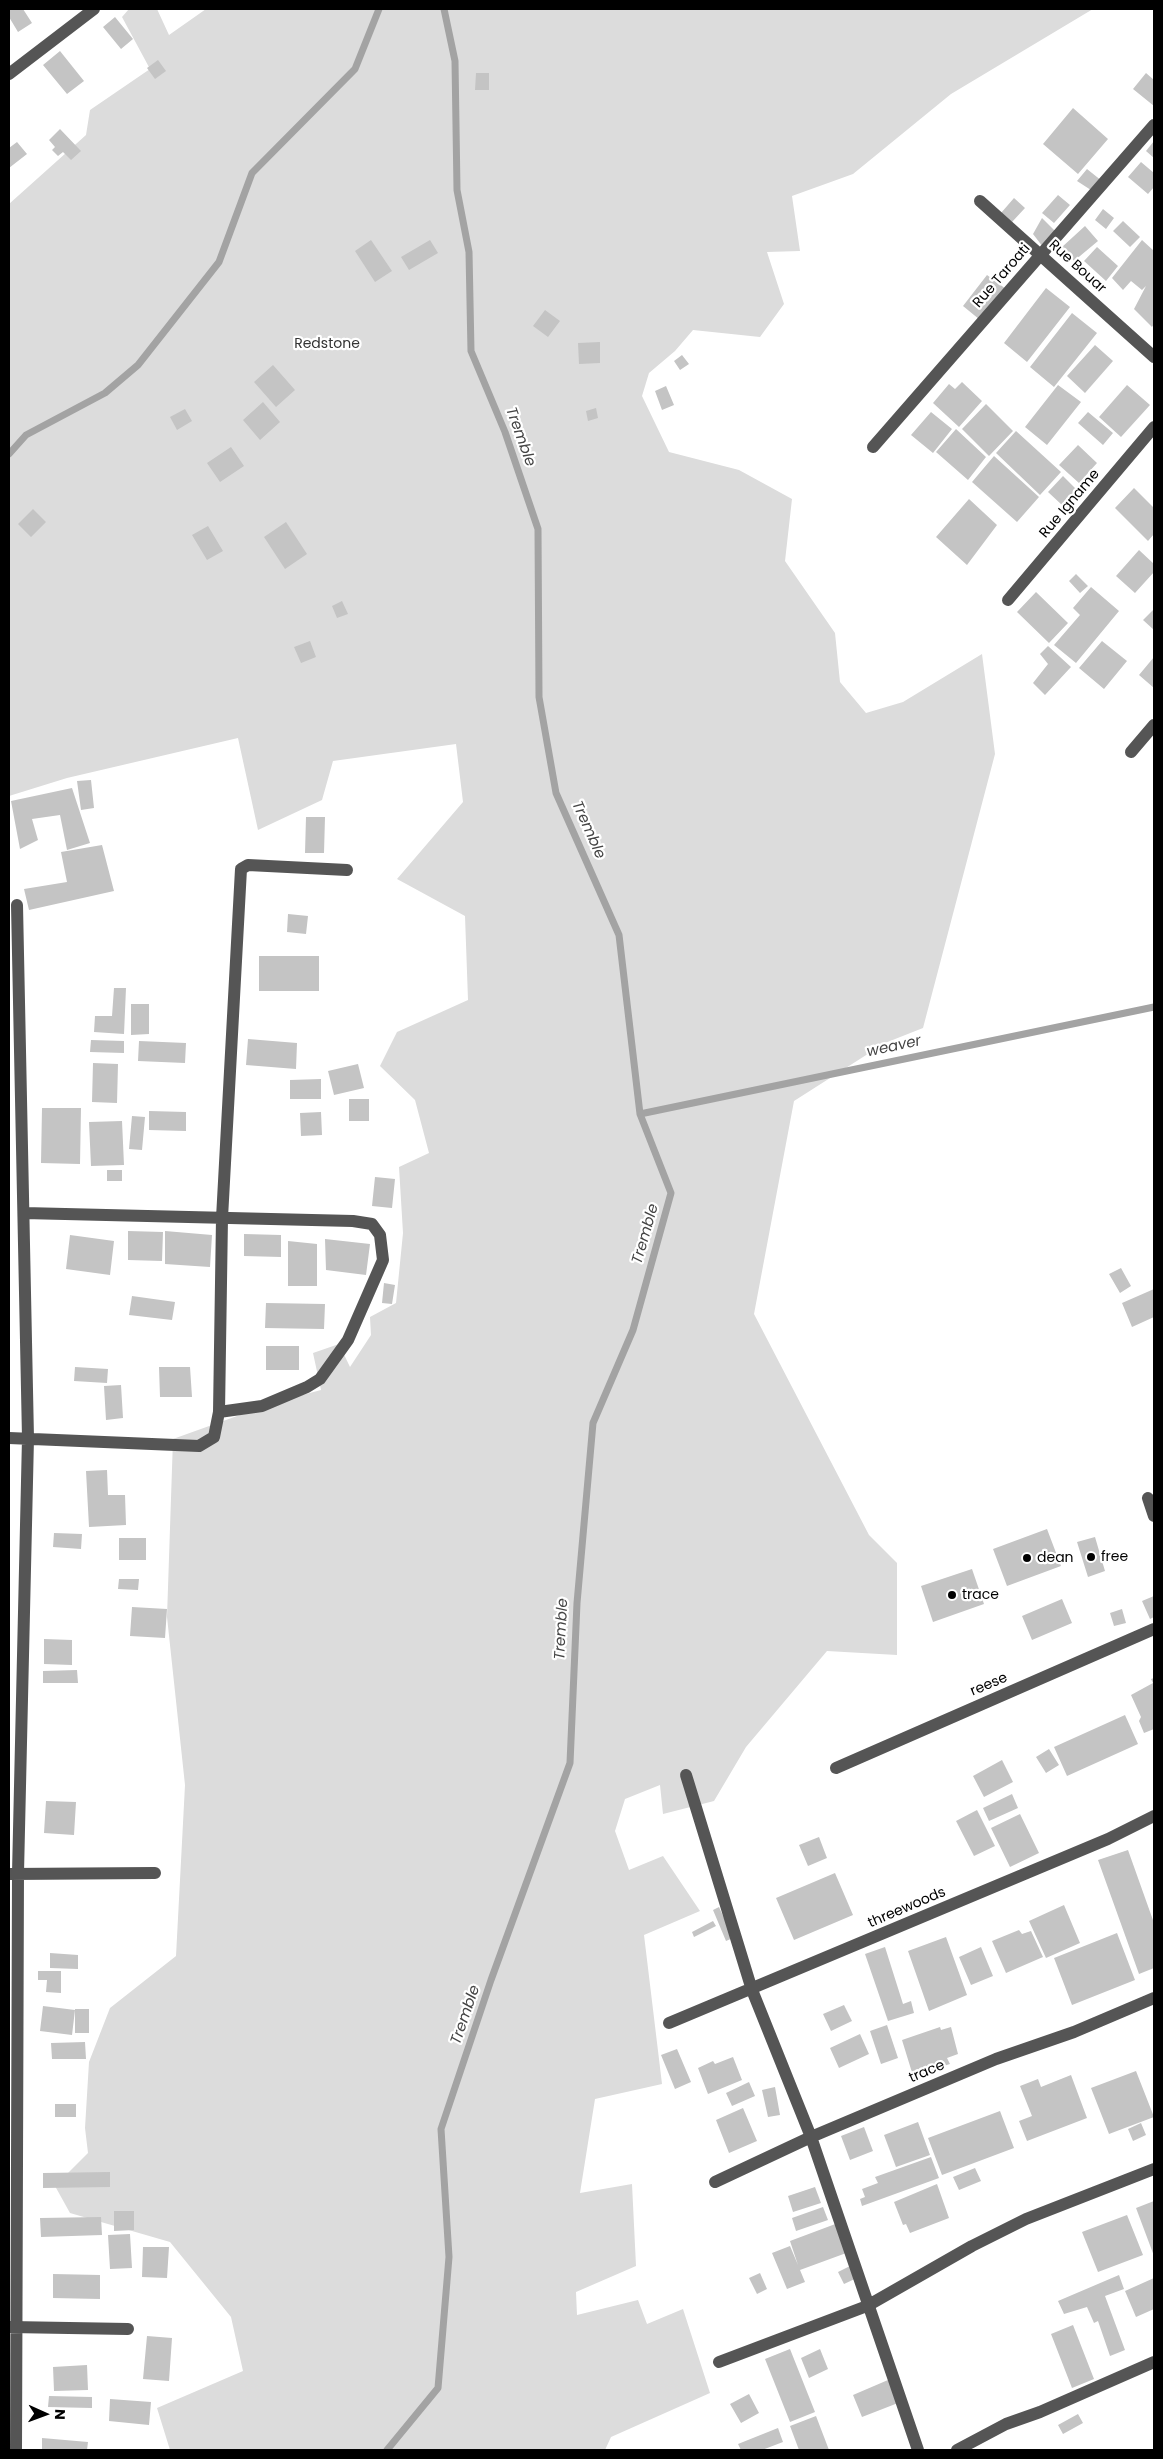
<!DOCTYPE html>
<style>
body{margin:0}
#map{position:relative;width:1163px;height:2459px;overflow:hidden;background:#fff;font-family:Poppins,sans-serif}
canvas{display:block}
.frame{position:absolute;inset:0;border:10px solid #000;pointer-events:none}
.north{position:absolute;left:20px;top:2389px;width:50px;height:50px;-webkit-text-stroke:4px #fff;paint-order:stroke;rotate:92deg;font-size:14px;font-weight:700;line-height:20px;text-align:center;color:#000}
.north::after{content:'';display:block;margin:auto;width:18px;height:22px;background:#000;clip-path:polygon(50% 0,100% 100%,50% 72%,0 100%)}
</style>
<div id="map">
<canvas width="1163" height="2459"></canvas>
<div class="frame"></div>
<div class="north">N</div>
</div>
<script>
const ctx = document.querySelector('canvas').getContext('2d');
ctx.lineJoin = 'round';
function fill(path, color) { ctx.fillStyle = color; ctx.fill(path, 'evenodd'); }
const shape = rows => new Path2D(rows.map(r => 'M' + r).join(''));
function stroke(path, color, width, dash) { ctx.strokeStyle = color; ctx.lineWidth = width; ctx.lineCap = dash ? 'butt' : 'round'; ctx.setLineDash(dash || []); ctx.stroke(path); }
function label(font, color, halo, rows, align = 'center') {
  ctx.font = font + ' Poppins,sans-serif'; ctx.lineWidth = 4.5; ctx.setLineDash([]); ctx.textBaseline = 'middle'; ctx.strokeStyle = halo; ctx.fillStyle = color; for (const [text, x, y, turn = 0] of rows) {
    ctx.save(); ctx.translate(x, y); ctx.rotate((+turn || 0) * Math.PI / 180); ctx.textAlign = isNaN(turn) ? turn : align; if (halo) ctx.strokeText(text, 0, 0); ctx.fillText(text, 0, 0); ctx.restore();
  }
}
fill(shape([
 [129,9,157,9,169,35,206,9,1093,9,951,94,853,174,792,196,800,251,767,252,784,304,760,337,693,330,675,351,649,373,642,396,669,452,739,470,792,499,785,561,835,633,840,682,866,713,903,702,982,654,995,754,923,1028,885,1043,794,1101,754,1314,869,1535,897,1563,897,1655,827,1651,746,1747,714,1801,663,1814,660,1785,625,1799,615,1831,629,1870,663,1856,700,1911,644,1935,662,2084,595,2099,580,2193,632,2184,636,2266,576,2292,577,2315,638,2300,647,2324,683,2309,710,2393,611,2437,605,2450,170,2450,157,2408,243,2371,231,2317,170,2242,70,2213,55,2186,88,2153,85,2128,89,2062,110,2008,176,1956,185,1785,167,1617,173,1439,276,1402,321,1390,313,1353,339,1344,350,1367,371,1335,370,1317,396,1303,403,1233,399,1167,429,1153,415,1100,380,1066,397,1032,468,1000,465,916,397,879,463,802,456,744,333,761,322,800,258,830,238,738,67,778,9,796,9,204,86,135,90,110,150,69,122,17]
]), '#dcdcdc');
stroke(shape([
 [9,454,26,435,105,393,138,365,219,262,252,173,355,69,379,9],
 [640,1114,1154,1007],
 [387,2450,438,2388,449,2257,441,2129,491,1980,570,1763,577,1603,593,1423,633,1330,671,1193,640,1114,619,935,556,793,539,697,538,529,505,432,471,351,469,252,457,190,455,61,444,9]
]), '#a3a3a3', 7);
fill(shape([
 [9,9,23,9,32,23,18,32,9,17],
 [115,17,133,39,121,49,103,27],
 [60,51,84,81,67,94,43,65],
 [158,60,166,71,155,79,147,68],
 [476,73,489,73,489,90,475,90],
 [1146,73,1154,80,1154,106,1133,89],
 [1073,108,1108,139,1078,174,1043,144],
 [60,129,81,151,71,160,63,152,58,156,52,150,55,147,49,140],
 [1154,141,1154,158,1146,151],
 [17,142,27,154,9,168,9,148],
 [1141,162,1154,173,1154,187,1148,194,1128,177],
 [1087,169,1102,181,1094,192,1077,181],
 [1058,195,1070,205,1054,223,1042,213],
 [1014,198,1025,208,1012,222,1001,213],
 [1103,209,1114,218,1106,229,1095,220],
 [1042,218,1060,236,1046,251,1033,234],
 [1123,221,1140,237,1130,247,1113,231],
 [1085,226,1098,241,1074,261,1062,247],
 [371,240,392,271,375,282,355,251],
 [430,240,438,253,409,270,401,257],
 [1142,240,1154,251,1154,324,1152,327,1134,309,1146,286,1142,290,1131,281,1123,290,1112,278],
 [1097,247,1118,266,1106,281,1084,261],
 [987,275,1010,292,985,324,963,306],
 [1046,288,1070,307,1027,362,1004,343],
 [545,310,560,321,548,337,533,326],
 [1072,313,1097,333,1054,387,1030,367],
 [600,342,600,363,579,364,578,343],
 [1095,345,1113,361,1085,393,1067,376],
 [682,355,689,364,680,370,674,361],
 [273,365,295,390,276,407,254,382],
 [962,382,982,401,959,427,933,403,949,384,955,389],
 [1058,385,1081,402,1047,445,1025,427],
 [1127,385,1150,405,1121,437,1099,417],
 [666,386,674,405,662,410,655,391],
 [263,402,280,422,260,440,243,420],
 [986,404,1013,431,989,456,962,429],
 [596,408,598,418,588,421,586,411],
 [185,409,192,421,177,430,170,417],
 [931,412,952,429,933,453,911,435],
 [1088,412,1113,433,1103,445,1078,423],
 [956,429,986,457,968,480,936,452],
 [1016,431,1061,472,1040,495,996,453],
 [1078,445,1097,463,1079,483,1059,465],
 [231,447,244,466,220,482,207,463],
 [994,456,1039,497,1017,522,972,482],
 [1063,476,1077,490,1062,505,1048,492],
 [1134,488,1154,508,1154,534,1148,541,1115,508],
 [969,499,997,525,967,565,936,537],
 [33,509,46,522,31,537,18,524],
 [286,522,307,554,285,569,264,537],
 [208,526,223,551,207,560,192,535],
 [1139,550,1154,564,1154,572,1135,593,1116,576],
 [1076,574,1088,586,1080,593,1069,581],
 [1091,587,1119,611,1076,663,1054,645,1080,615,1073,608],
 [1036,592,1068,623,1049,643,1017,612],
 [342,601,348,614,337,618,332,606],
 [1154,609,1154,630,1143,620],
 [310,641,316,657,301,663,294,647],
 [1102,641,1127,661,1104,689,1079,668],
 [1048,646,1071,667,1045,695,1033,683,1048,664,1040,654],
 [1154,657,1154,688,1139,675],
 [91,780,94,808,81,810,77,781],
 [72,788,90,843,67,850,60,815,32,819,38,840,20,849,11,801],
 [306,817,325,817,324,853,305,853],
 [102,845,114,891,29,910,24,889,67,882,61,852],
 [288,914,308,916,306,934,287,932],
 [259,956,319,956,319,991,259,991],
 [114,988,126,988,124,1034,94,1032,95,1016,112,1016],
 [131,1004,149,1004,149,1034,131,1035],
 [248,1039,297,1043,296,1069,246,1065],
 [91,1040,124,1041,124,1053,90,1052],
 [139,1041,186,1043,185,1063,138,1061],
 [93,1063,118,1064,117,1103,92,1102],
 [358,1064,364,1088,334,1095,328,1071],
 [321,1079,321,1099,290,1099,290,1080],
 [349,1099,369,1099,369,1121,349,1121],
 [42,1108,81,1108,80,1164,41,1163],
 [149,1111,186,1112,186,1131,149,1130],
 [321,1112,322,1135,301,1136,300,1113],
 [132,1116,145,1117,142,1150,129,1149],
 [122,1121,124,1165,91,1166,89,1122],
 [107,1170,122,1170,122,1181,107,1181],
 [375,1177,395,1179,392,1208,372,1206],
 [128,1231,163,1232,162,1261,128,1260],
 [165,1231,212,1235,210,1267,165,1264],
 [244,1234,281,1235,281,1257,244,1256],
 [70,1235,114,1241,110,1275,66,1269],
 [325,1239,370,1244,366,1275,326,1270],
 [288,1241,317,1244,317,1286,288,1286],
 [1121,1268,1131,1286,1120,1293,1109,1274],
 [384,1283,395,1285,392,1304,382,1303],
 [1154,1289,1154,1317,1132,1327,1122,1303],
 [132,1296,175,1302,172,1320,129,1315],
 [266,1303,325,1304,324,1329,265,1328],
 [266,1346,299,1346,299,1370,266,1370],
 [75,1367,108,1369,107,1383,74,1381],
 [159,1367,190,1367,192,1397,160,1397],
 [121,1385,123,1418,106,1420,104,1386],
 [107,1470,108,1495,125,1495,126,1525,89,1527,86,1471],
 [1047,1529,1061,1566,1007,1586,993,1549],
 [54,1533,82,1534,81,1549,53,1547],
 [1095,1537,1105,1571,1088,1577,1077,1542],
 [119,1538,146,1538,146,1560,119,1560],
 [972,1569,984,1604,933,1622,921,1586],
 [119,1579,139,1579,138,1590,118,1589],
 [1154,1596,1154,1617,1150,1619,1142,1601],
 [1062,1599,1072,1623,1032,1640,1022,1616],
 [132,1607,167,1609,165,1638,130,1636],
 [1122,1609,1126,1623,1114,1626,1110,1613],
 [44,1639,72,1640,72,1665,44,1664],
 [77,1670,78,1683,43,1683,43,1671],
 [1154,1678,1154,1729,1144,1733,1139,1721,1141,1717,1131,1695,1153,1683,1151,1679],
 [1125,1715,1138,1744,1067,1776,1054,1747],
 [1049,1749,1059,1765,1046,1773,1036,1757],
 [1002,1760,1013,1782,984,1797,973,1776],
 [1012,1794,1018,1808,989,1821,983,1808],
 [46,1801,76,1802,74,1835,44,1833],
 [977,1810,995,1846,974,1856,956,1821],
 [1020,1814,1039,1853,1010,1867,991,1828],
 [819,1837,827,1858,808,1866,799,1845],
 [1128,1850,1154,1923,1154,1968,1139,1974,1098,1860],
 [835,1873,853,1915,794,1940,776,1898],
 [1064,1905,1080,1943,1046,1958,1029,1921],
 [719,1907,733,1938,726,1941,713,1910],
 [713,1921,716,1926,694,1937,692,1932],
 [1019,1930,1022,1934,1031,1931,1043,1957,1006,1973,992,1941],
 [1117,1933,1135,1980,1072,2005,1054,1958],
 [946,1937,967,1995,929,2011,908,1951],
 [885,1947,903,2004,911,2001,914,2013,888,2021,865,1954],
 [981,1947,993,1976,971,1985,959,1957],
 [50,1953,78,1955,78,1969,50,1968],
 [38,1971,61,1971,61,1993,46,1992,47,1980,38,1980],
 [844,2005,852,2021,831,2031,823,2014],
 [43,2006,75,2010,72,2035,40,2031],
 [75,2009,89,2009,89,2033,75,2033],
 [887,2025,898,2058,881,2064,870,2031],
 [940,2027,941,2030,951,2027,958,2054,947,2058,950,2064,940,2067,941,2071,914,2079,902,2040],
 [860,2034,869,2054,839,2068,830,2048],
 [85,2042,86,2059,52,2059,51,2043],
 [677,2049,691,2082,675,2089,661,2055],
 [733,2057,742,2080,708,2094,698,2068,713,2061,715,2064],
 [1136,2071,1154,2117,1109,2134,1091,2088],
 [1071,2075,1087,2118,1027,2141,1019,2121,1032,2116,1020,2086,1038,2079,1041,2087],
 [749,2082,755,2096,732,2106,726,2093],
 [775,2087,780,2115,768,2117,762,2090],
 [55,2104,76,2104,76,2117,55,2117],
 [743,2108,757,2141,729,2153,716,2120],
 [1000,2111,1014,2148,942,2175,928,2138],
 [918,2122,930,2155,896,2167,884,2135],
 [1141,2123,1146,2135,1133,2141,1128,2129],
 [864,2127,873,2151,850,2160,841,2136],
 [931,2157,939,2178,862,2206,860,2199,865,2197,862,2189,878,2183,875,2177],
 [975,2168,981,2181,959,2190,953,2177],
 [110,2172,110,2187,43,2188,43,2173],
 [937,2184,949,2218,910,2233,906,2224,903,2225,894,2202],
 [815,2187,821,2203,793,2212,788,2196],
 [1154,2201,1154,2256,1136,2208],
 [823,2207,828,2220,796,2231,792,2218],
 [114,2211,134,2211,134,2230,114,2231],
 [1127,2215,1143,2255,1098,2272,1082,2232],
 [101,2217,102,2235,41,2237,40,2218],
 [838,2223,849,2252,800,2270,805,2282,787,2289,772,2253,790,2246,798,2265,790,2241],
 [130,2234,132,2268,110,2269,108,2235],
 [143,2247,169,2247,167,2278,142,2277],
 [852,2265,859,2277,844,2284,838,2272],
 [760,2273,767,2289,757,2294,749,2278],
 [53,2274,100,2275,100,2299,53,2298],
 [1119,2275,1124,2289,1105,2296,1125,2350,1110,2356,1098,2321,1094,2323,1087,2307,1064,2314,1058,2301],
 [1154,2278,1154,2309,1136,2317,1125,2291],
 [1073,2325,1094,2379,1072,2388,1051,2334],
 [147,2336,172,2338,169,2381,143,2379],
 [790,2349,815,2412,790,2422,765,2359],
 [820,2349,828,2369,809,2378,801,2358],
 [87,2365,88,2390,54,2391,53,2367],
 [888,2380,898,2403,862,2417,853,2395],
 [749,2394,759,2413,741,2423,730,2404],
 [49,2396,92,2397,92,2408,48,2407],
 [110,2399,151,2402,149,2425,109,2421],
 [1078,2414,1083,2423,1063,2434,1058,2425],
 [816,2416,829,2450,799,2450,790,2426],
 [778,2428,783,2442,762,2450,741,2450,738,2444],
 [42,2438,88,2442,87,2450,42,2450]
]), '#c4c4c4');
stroke(shape([
 [9,74,94,9],
 [980,201,1154,357],
 [873,447,1154,125],
 [1008,600,1154,427],
 [1131,752,1154,725],
 [24,1213,353,1221,372,1224,380,1235,383,1260,348,1340,320,1379,307,1387,262,1406,219,1412],
 [9,1438,199,1446,214,1437,219,1412,222,1218,241,869,248,865,347,870],
 [1148,1498,1154,1516],
 [836,1768,1154,1629],
 [686,1775,752,1990,811,2137,918,2450],
 [9,1874,155,1873],
 [669,2023,1108,1839,1154,1816],
 [715,2182,811,2137,996,2059,1074,2032,1154,1998],
 [10,2327,128,2329],
 [719,2362,867,2306,972,2246,1026,2219,1154,2169],
 [16,2450,18,1873,28,1438,17,905],
 [957,2450,1006,2424,1040,2412,1154,2362]
]), '#555', 12);
for (const [x, y, r, color] of [
 [1091,1557,5,"#000"],
 [1027,1558,5,"#000"],
 [952,1595,5,"#000"]
]) { const dot = new Path2D(); dot.arc(x, y, r, 0, 2 * Math.PI); ctx.fillStyle = color; ctx.fill(dot); stroke(dot, '#fff', 2); }
label('14px', '#000', '#fff', [
 ["Rue Bouar",1077,267,42],
 ["Rue Taroati",1002,276,-49],
 ["Rue Igname",1070,504,-50],
 ["reese",989,1685,-23],
 ["threewoods",907,1908,-23],
 ["trace",927,2072,-23]
]);
label('14px', '#333', '#fff', [
 ["Redstone",327,344]
]);
label('14px', '#000', '#fff', [
 ["free",1101,1557],
 ["dean",1037,1558],
 ["trace",962,1595]
], 'left');
label('italic 15px', '#444', '#fff', [
 ["Tremble",520,437,70],
 ["Tremble",588,830,66],
 ["weaver",894,1047,-12],
 ["Tremble",646,1234,-74],
 ["Tremble",562,1629,-87],
 ["Tremble",466,2015,-71]
]);
</script>
